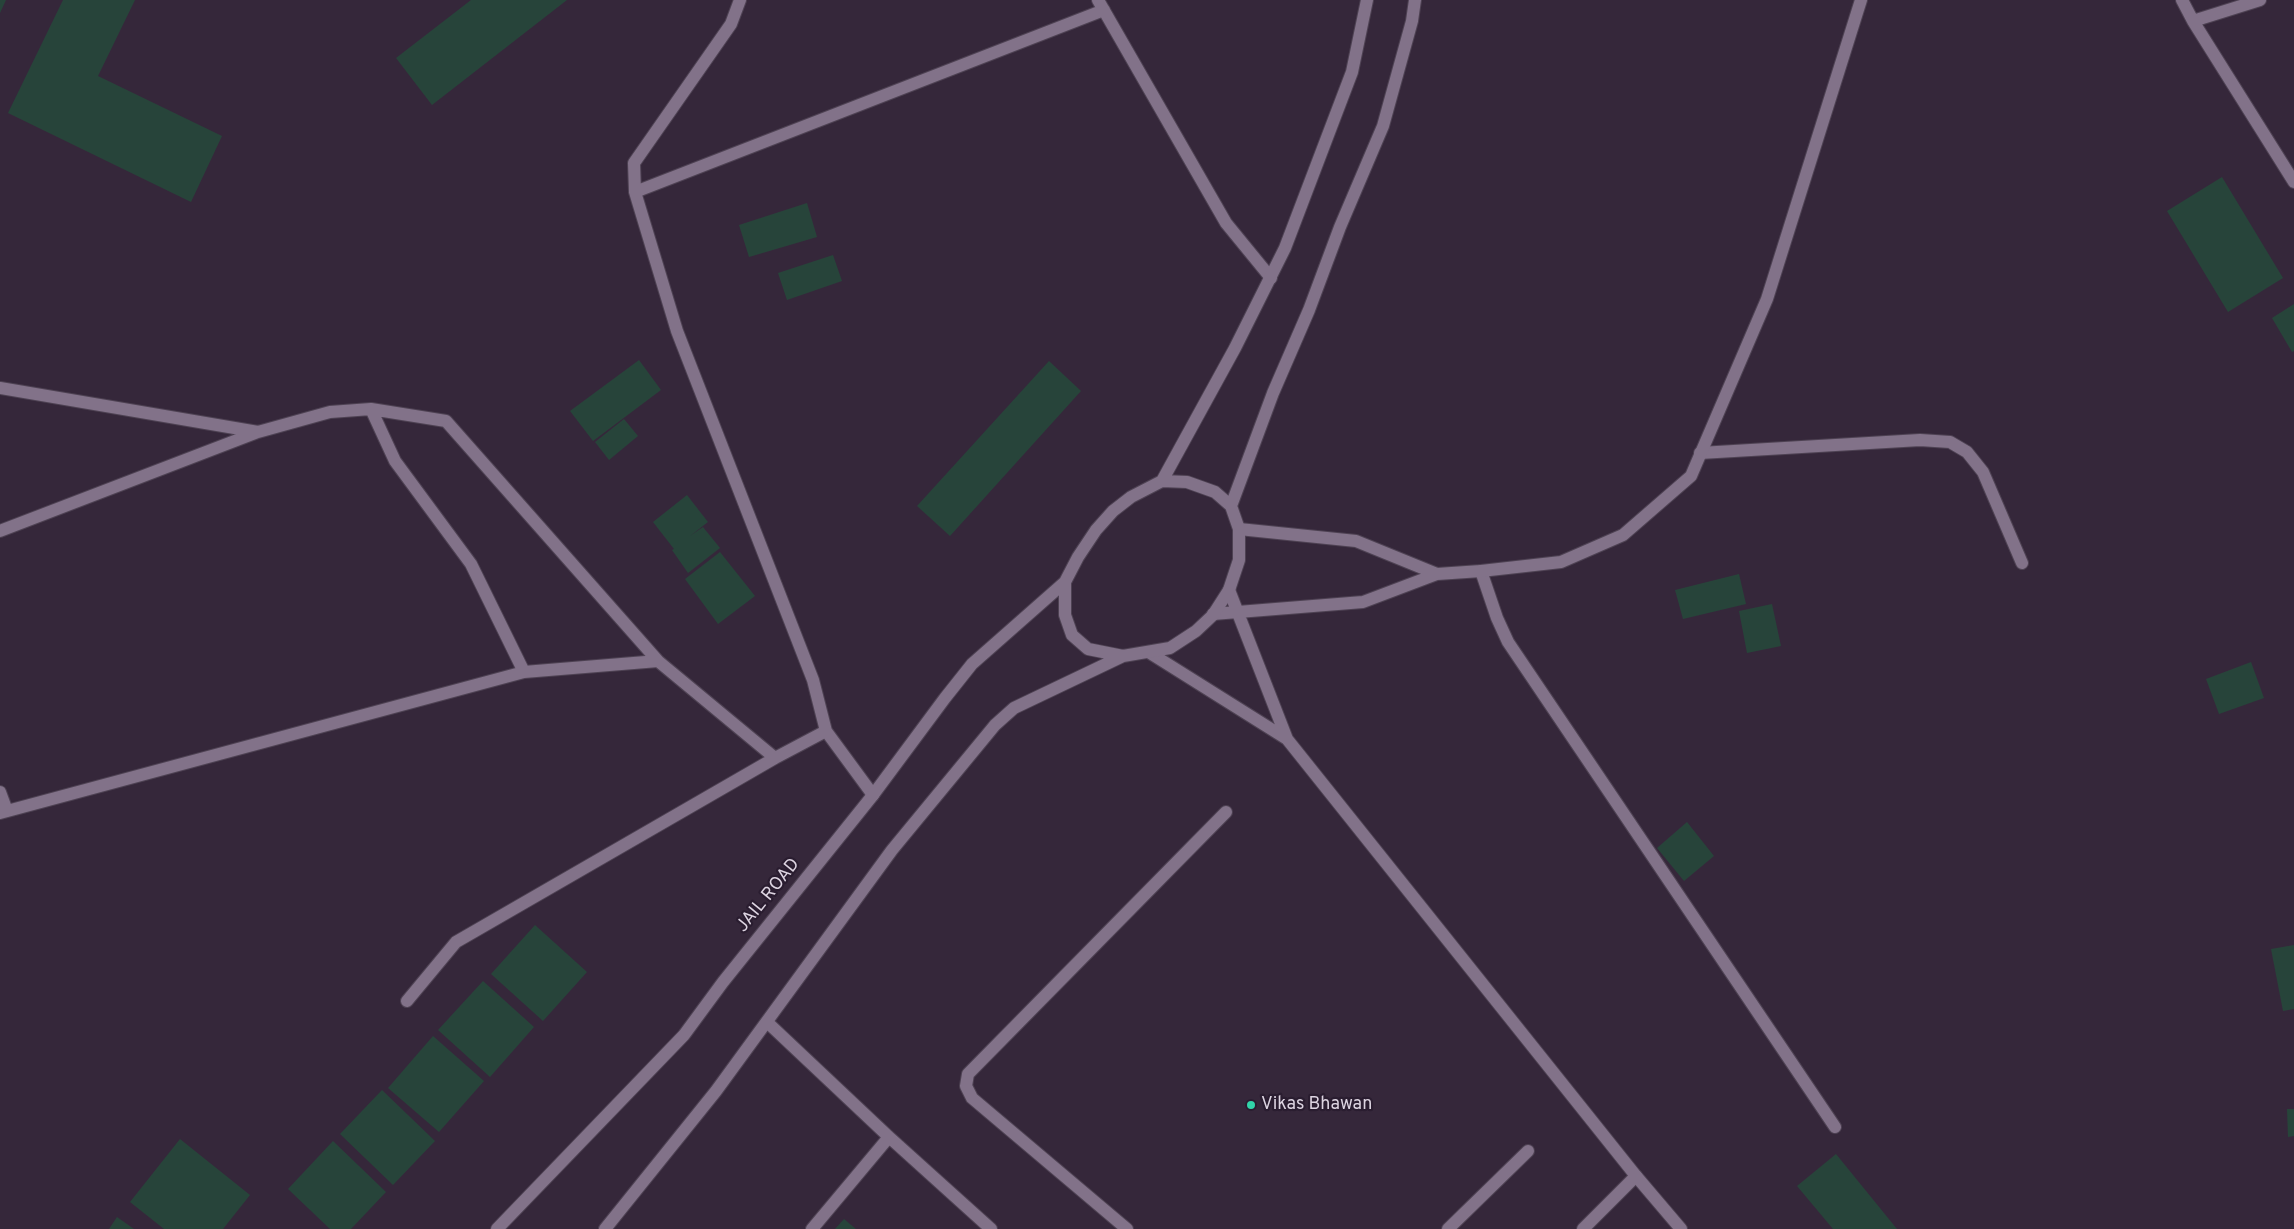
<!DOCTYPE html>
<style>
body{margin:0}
canvas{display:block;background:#35273a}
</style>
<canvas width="2294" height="1229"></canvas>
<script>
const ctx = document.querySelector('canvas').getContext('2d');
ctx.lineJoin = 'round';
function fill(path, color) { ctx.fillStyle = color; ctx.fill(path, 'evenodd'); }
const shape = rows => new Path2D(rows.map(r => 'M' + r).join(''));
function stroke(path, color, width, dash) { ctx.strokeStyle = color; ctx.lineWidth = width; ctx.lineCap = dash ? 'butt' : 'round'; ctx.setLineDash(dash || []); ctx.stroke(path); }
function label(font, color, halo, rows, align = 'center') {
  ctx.font = font + ' Overpass,sans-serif'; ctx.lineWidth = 4.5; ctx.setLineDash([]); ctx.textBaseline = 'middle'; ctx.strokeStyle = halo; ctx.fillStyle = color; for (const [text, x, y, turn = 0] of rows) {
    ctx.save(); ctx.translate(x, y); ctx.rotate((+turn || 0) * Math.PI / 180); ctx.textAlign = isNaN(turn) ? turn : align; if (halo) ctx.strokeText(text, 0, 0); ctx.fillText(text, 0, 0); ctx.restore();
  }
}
fill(shape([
 [0,0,6,0,0,13],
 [63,0,135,0,98,76,222,136,191,202,8,113],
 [471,0,567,0,432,105,396,58],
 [2222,177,2283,278,2228,312,2167,211],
 [807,203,817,237,749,257,739,225],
 [833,255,842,281,787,300,778,273],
 [2294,304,2294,351,2292,352,2272,318],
 [639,360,661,390,593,441,570,411],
 [1049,361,1081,391,950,536,917,506],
 [624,419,638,436,609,460,595,442],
 [687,495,708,522,690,536,703,527,720,548,688,573,672,550,674,549,653,522],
 [720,552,755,596,718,624,685,579],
 [1739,574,1746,604,1683,619,1675,590],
 [1772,604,1781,646,1747,653,1739,611],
 [2251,662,2264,698,2219,714,2206,679],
 [1687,822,1714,856,1684,881,1657,848],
 [535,925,587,972,543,1021,491,974],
 [2294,945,2294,1009,2283,1011,2271,949],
 [483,981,534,1027,490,1077,438,1030],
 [433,1036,484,1081,439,1132,388,1088],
 [382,1090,435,1141,393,1185,340,1134],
 [2287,1109,2294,1109,2294,1136,2288,1137],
 [180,1139,250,1195,223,1229,164,1229,130,1202],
 [333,1141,386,1192,351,1229,330,1229,288,1189],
 [1836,1154,1897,1229,1833,1229,1797,1186],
 [117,1217,134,1229,109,1229],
 [844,1219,856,1229,835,1229]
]), '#27443a');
const service = shape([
 [740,0,731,24,634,163,635,192,677,331,813,680,826,731,873,795],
 [1098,0,1226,223,1271,278],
 [635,192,1104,10],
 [0,388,258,432],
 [371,409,395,461,471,564,524,672],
 [1700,453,1920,440,1950,442,1967,452,1983,472,2022,563],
 [0,531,258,432,330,412,371,409,446,421,658,661],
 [1481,571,1497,618,1508,642,1835,1127],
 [0,792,7,811],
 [0,813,524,672,658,661,775,758,826,731],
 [407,1001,456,942,775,758],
 [767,1022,889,1137,991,1229],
 [812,1229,889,1137],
 [1127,1229,972,1098,966,1086,968,1074,1226,812],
 [1448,1229,1528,1151]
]);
const minor = shape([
 [2182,0,2193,21,2294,182],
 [2193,21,2260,0],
 [1583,1229,1636,1176]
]);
const tertiary = shape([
 [1239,529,1356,541,1437,574],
 [1229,590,1287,739,1636,1176,1681,1229],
 [1213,614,1363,602,1437,574,1481,571,1561,562,1623,535,1691,476,1767,299,1861,0],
 [1150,653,1287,739]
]);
const secondary = shape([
 [1162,481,1187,482,1215,492,1231,506,1239,529,1239,560,1229,590,1213,615,1196,631,1170,648,1123,656,1088,649,1072,635,1065,615,1065,582,1078,557,1096,530,1113,511,1131,497,1162,481],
 [1162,481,1235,348,1285,248,1352,72,1367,0],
 [1231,506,1273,393,1309,310,1340,227,1383,126,1412,21,1415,0],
 [497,1229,684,1035,723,982,873,795,945,698,972,664,1065,582],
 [605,1229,716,1091,892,850,995,725,1014,708,1123,656]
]);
stroke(service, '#4e4253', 14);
stroke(minor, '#4e4253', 14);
stroke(tertiary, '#4e4253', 14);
stroke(secondary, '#4e4253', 14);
stroke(service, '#827289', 12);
stroke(minor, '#827289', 12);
stroke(tertiary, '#827289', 12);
stroke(secondary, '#827289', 12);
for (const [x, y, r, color] of [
 [1251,1105,5,"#31d4a9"]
]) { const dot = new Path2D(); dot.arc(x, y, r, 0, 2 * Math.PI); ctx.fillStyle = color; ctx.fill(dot); stroke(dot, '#2a1d30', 2); }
label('18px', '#ddd4e1', '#2a1d30', [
 ["JAIL ROAD",769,896,-51]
]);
label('18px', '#ddd4e1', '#2a1d30', [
 ["Vikas Bhawan",1261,1105]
], 'left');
</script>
